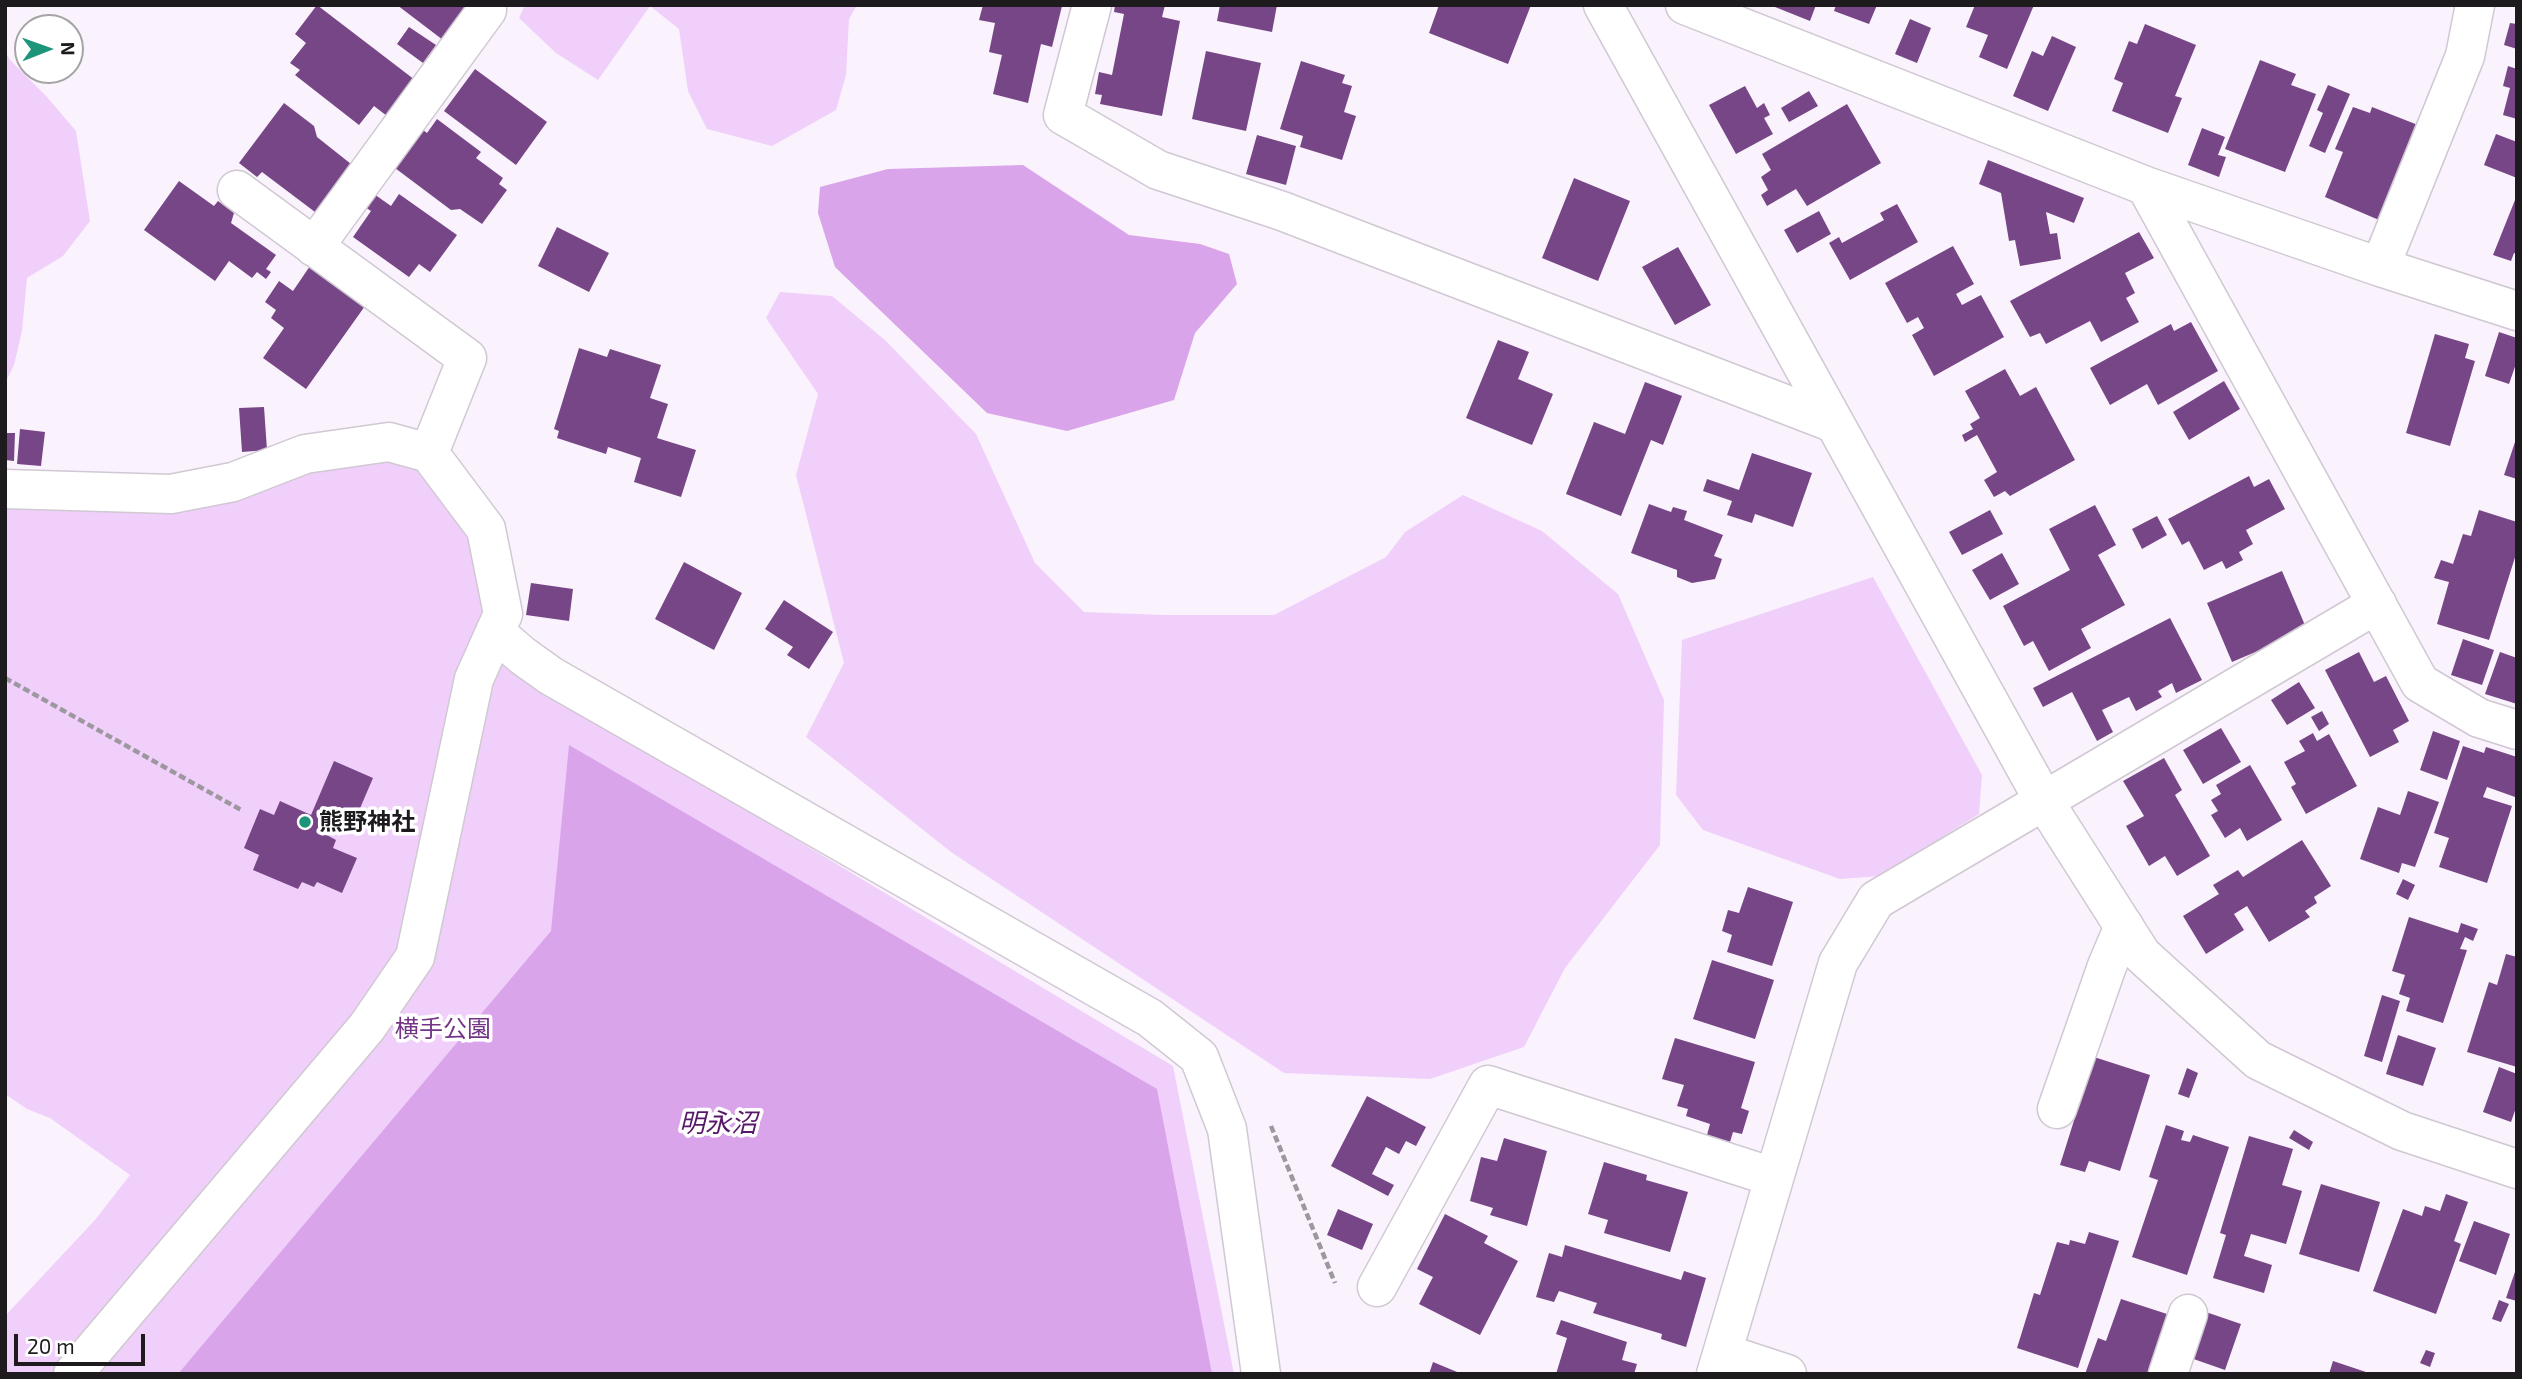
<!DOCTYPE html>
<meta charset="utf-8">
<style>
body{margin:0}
#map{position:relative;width:2522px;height:1379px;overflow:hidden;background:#faf2fd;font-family:"Exo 2",sans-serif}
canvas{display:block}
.frame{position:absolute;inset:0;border:7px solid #1e1b1f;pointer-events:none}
.north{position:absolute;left:14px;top:14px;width:70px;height:70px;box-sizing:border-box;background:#fff;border:2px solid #a5a4a5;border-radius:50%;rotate:89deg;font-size:19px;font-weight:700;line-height:28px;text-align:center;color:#1e1b1f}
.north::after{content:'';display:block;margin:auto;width:24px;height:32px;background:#1c957b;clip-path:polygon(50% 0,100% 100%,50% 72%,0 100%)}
.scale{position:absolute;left:14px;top:1334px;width:131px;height:32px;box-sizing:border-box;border:4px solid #1e1b1f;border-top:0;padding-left:9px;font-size:21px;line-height:24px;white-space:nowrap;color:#1e1b1f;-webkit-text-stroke:5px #fff;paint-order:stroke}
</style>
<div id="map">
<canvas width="2522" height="1379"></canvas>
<div class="frame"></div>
<div class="north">N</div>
<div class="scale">20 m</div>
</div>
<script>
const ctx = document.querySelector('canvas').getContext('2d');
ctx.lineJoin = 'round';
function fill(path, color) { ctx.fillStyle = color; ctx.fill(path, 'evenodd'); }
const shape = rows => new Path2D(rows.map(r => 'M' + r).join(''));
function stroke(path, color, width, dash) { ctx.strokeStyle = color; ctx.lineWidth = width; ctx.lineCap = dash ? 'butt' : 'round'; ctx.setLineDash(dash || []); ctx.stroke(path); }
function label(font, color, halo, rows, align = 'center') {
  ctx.font = font + ' "Exo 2","Noto Sans JP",sans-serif'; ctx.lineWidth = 7; ctx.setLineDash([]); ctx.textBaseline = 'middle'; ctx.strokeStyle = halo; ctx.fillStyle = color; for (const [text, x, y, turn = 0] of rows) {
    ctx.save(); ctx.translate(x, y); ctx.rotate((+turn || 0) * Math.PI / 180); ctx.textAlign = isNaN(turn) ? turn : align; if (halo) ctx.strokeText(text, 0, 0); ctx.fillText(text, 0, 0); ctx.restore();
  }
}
fill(shape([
 [525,5,857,5,849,19,846,75,836,110,772,146,707,129,688,91,679,29,650,6,598,80,556,53,519,18],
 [5,51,10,60,47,97,76,131,90,221,63,256,27,278,22,331,14,365,5,383],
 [780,292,832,296,885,340,976,434,1035,563,1084,612,1164,615,1274,615,1386,557,1405,532,1463,495,1542,531,1618,594,1664,700,1660,845,1565,968,1524,1047,1430,1079,1284,1073,951,852,806,737,844,663,796,475,818,394,766,318],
 [389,442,486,529,503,614,562,699,1173,1066,1234,1374,5,1374,5,1316,95,1220,130,1175,50,1118,27,1109,5,1094,5,489,171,494],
 [1873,577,1982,775,1979,814,1881,876,1840,879,1703,830,1676,795,1682,640]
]), '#f0d0fa');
fill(shape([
 [1023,165,1129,235,1200,244,1229,254,1237,284,1195,333,1174,400,1067,431,987,413,835,267,818,213,820,187,888,169],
 [569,745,1157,1089,1212,1374,178,1374,551,931]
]), '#d9a4ea');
fill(shape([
 [317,5,415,80,387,116,374,106,359,125,295,75,300,70,290,63,306,43,295,34],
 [397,5,468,5,443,40],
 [983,5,1062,6,1052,47,1041,44,1028,103,993,94,1002,55,989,52,995,23,979,20],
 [1115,5,1165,5,1162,17,1180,21,1162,116,1100,104,1102,95,1095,94,1099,72,1112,75,1124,14,1114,12],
 [1220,5,1277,5,1272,32,1217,21],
 [1439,5,1531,5,1508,64,1429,33],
 [1770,5,1816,5,1810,21],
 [1836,5,1877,5,1869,24,1834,11],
 [1975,5,2034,5,2007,69,1979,57,1988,35,1966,27],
 [1910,19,1931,28,1917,63,1895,54],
 [2510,23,2517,24,2517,49,2504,45],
 [2145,24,2196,45,2175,96,2182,98,2168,133,2112,111,2123,83,2114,79,2129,41,2137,44],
 [409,27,436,45,423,63,397,44],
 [2052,36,2076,47,2048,111,2013,96,2032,51,2043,56],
 [1206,51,1261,63,1246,131,1192,119],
 [2260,60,2296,74,2291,85,2316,94,2285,172,2225,149],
 [1301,61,1345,75,1342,83,1352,86,1344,112,1356,116,1342,160,1300,147,1303,136,1280,129],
 [2508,66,2517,69,2517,119,2503,115,2510,88,2503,86],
 [475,69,547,122,516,165,444,111],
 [2328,85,2350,94,2325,153,2309,146,2323,113,2317,110],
 [1745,86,1757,108,1764,103,1770,115,1764,118,1773,134,1736,154,1709,105],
 [1809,91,1818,106,1789,122,1781,108],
 [284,103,314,126,317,137,351,164,315,212,262,172,257,177,239,163],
 [1847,104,1881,163,1807,206,1796,189,1767,206,1761,195,1768,190,1761,177,1771,170,1762,154],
 [2353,107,2370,113,2372,107,2418,125,2379,220,2325,197,2343,152,2335,149],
 [437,119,481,152,476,158,503,178,499,184,507,190,482,224,460,209,451,210,391,165,419,127,427,133],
 [2202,128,2225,137,2218,155,2226,157,2219,177,2188,165],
 [2496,134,2517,142,2517,178,2484,165],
 [1257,135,1296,146,1286,185,1246,174],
 [1988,160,2084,198,2074,223,2046,212,2050,234,2057,233,2061,259,2020,266,2015,240,2009,241,2001,193,1979,184],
 [1574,178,1630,201,1598,281,1542,258],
 [179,181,214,206,218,201,234,213,231,223,276,255,266,269,271,272,266,279,257,272,252,278,229,261,215,281,144,230],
 [374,194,391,206,399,194,457,235,430,272,419,264,409,277,353,237,371,211,365,207],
 [2517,195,2517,254,2514,253,2511,261,2493,255],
 [1897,204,1918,242,1850,280,1829,243,1839,237,1842,243,1884,220,1880,213],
 [1819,211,1831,234,1797,253,1784,230],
 [557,227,609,253,589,292,538,266],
 [2139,232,2154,258,2125,273,2135,293,2126,298,2139,322,2101,342,2090,321,2046,344,2040,333,2030,337,2010,301],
 [1953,246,1974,284,1956,294,1962,305,1981,295,2004,337,1934,376,1912,335,1924,328,1918,317,1907,323,1885,283],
 [1678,247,1711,305,1675,325,1642,267],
 [310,266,365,306,306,389,263,358,284,328,271,318,276,310,265,302,279,281,293,291],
 [2191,322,2218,371,2158,405,2147,384,2110,405,2090,368,2171,324,2174,331],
 [2499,332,2517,338,2517,361,2509,384,2485,376],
 [2435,334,2469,344,2465,358,2475,361,2450,446,2406,433],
 [1498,340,1529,352,1518,379,1553,394,1532,445,1466,418],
 [579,348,607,357,610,349,661,365,650,398,668,404,657,438,696,450,681,497,634,482,641,458,608,447,606,454,557,438,559,431,554,429],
 [2005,369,2020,396,2036,387,2075,460,2010,496,2005,491,1994,497,1984,480,1997,472,1977,435,1965,442,1962,435,1973,429,1970,424,1980,418,1965,391],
 [2224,381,2240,409,2189,440,2173,412],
 [1645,382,1682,396,1663,445,1651,440,1621,516,1566,494,1594,422,1625,434],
 [264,407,267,450,242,452,239,408],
 [20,429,45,432,41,466,17,464],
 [5,433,15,433,14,461,5,460],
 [2517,436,2517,479,2504,475],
 [1752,453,1812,473,1793,527,1755,514,1752,523,1727,515,1732,501,1703,491,1707,479,1739,490],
 [2249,476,2254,487,2269,479,2285,509,2246,530,2253,544,2239,552,2243,560,2226,569,2222,561,2204,570,2189,541,2182,545,2168,519],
 [1649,504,1671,512,1673,507,1687,511,1684,520,1723,535,1714,556,1722,559,1715,579,1692,583,1677,577,1677,570,1631,553],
 [2095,505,2116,545,2098,555,2125,605,2081,629,2091,648,2049,671,2033,641,2024,646,2003,606,2070,570,2049,529],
 [1990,510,2003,534,1962,555,1949,532],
 [2479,510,2517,522,2517,551,2489,640,2437,624,2449,582,2434,578,2441,560,2453,564,2463,534,2471,536],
 [2157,516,2167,535,2142,549,2132,529],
 [2002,553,2019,584,1990,600,1972,570],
 [684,562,742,593,714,650,655,619],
 [2282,571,2307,630,2232,662,2207,603],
 [531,583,573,589,569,621,526,615],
 [784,600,833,632,809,669,787,655,793,647,765,629],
 [2170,618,2202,680,2176,693,2172,683,2158,691,2162,697,2136,711,2129,697,2102,710,2113,732,2097,741,2072,692,2043,707,2033,688],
 [2463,639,2494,650,2482,685,2451,675],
 [2359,652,2374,682,2386,676,2409,721,2393,730,2399,742,2370,757,2325,670],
 [2500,652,2517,658,2517,704,2485,694],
 [2299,682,2315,708,2287,725,2271,700],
 [2322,711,2329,724,2319,731,2311,717],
 [2221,728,2241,762,2203,784,2183,750],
 [2433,731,2460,741,2447,780,2420,770],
 [2313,733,2317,741,2329,734,2357,786,2306,814,2291,787,2296,784,2284,762,2305,751,2299,741],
 [2463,746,2484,753,2486,747,2517,757,2515,797,2487,787,2483,797,2512,806,2487,883,2439,867,2449,838,2434,833],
 [2164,758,2182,790,2175,795,2210,856,2177,876,2165,856,2149,866,2126,826,2144,816,2123,781],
 [334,761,373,778,349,834,341,831,339,835,327,830,325,834,336,840,333,848,357,858,342,893,317,882,314,887,302,882,298,889,253,870,259,855,244,848,260,809,274,815,280,801,311,815],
 [2250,765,2282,820,2247,841,2240,828,2225,838,2211,815,2218,811,2211,800,2221,794,2216,785],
 [2408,791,2439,802,2415,867,2402,863,2399,873,2360,859,2378,807,2400,815],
 [2302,840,2331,886,2314,897,2317,903,2305,911,2310,917,2269,942,2247,906,2234,914,2244,930,2206,954,2183,916,2219,894,2213,885,2238,870,2243,877],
 [2403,879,2415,885,2408,900,2396,894],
 [1748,887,1793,902,1772,966,1727,952,1732,935,1722,931,1728,910,1739,913],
 [2409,917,2458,933,2461,923,2478,929,2473,941,2465,937,2460,949,2467,950,2443,1023,2406,1011,2410,998,2399,994,2405,975,2392,971],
 [2506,954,2517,957,2517,1067,2467,1052,2489,982,2497,985],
 [1712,960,1774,980,1755,1039,1693,1019],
 [2382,995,2400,1001,2382,1062,2364,1056],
 [2398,1035,2436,1048,2423,1086,2386,1074],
 [1675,1038,1755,1062,1741,1108,1749,1111,1742,1134,1733,1132,1730,1142,1707,1135,1710,1124,1686,1116,1688,1109,1677,1106,1684,1085,1662,1079],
 [2094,1057,2150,1075,2120,1171,2089,1161,2085,1172,2060,1165],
 [2499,1067,2517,1074,2517,1105,2511,1122,2483,1112],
 [2187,1068,2198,1073,2189,1098,2178,1094],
 [1367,1096,1426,1127,1416,1146,1406,1141,1399,1154,1386,1147,1372,1174,1394,1185,1388,1196,1331,1166],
 [2166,1125,2184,1131,2181,1140,2190,1142,2193,1135,2229,1147,2187,1275,2132,1257,2158,1180,2149,1177],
 [2294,1130,2313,1142,2309,1150,2289,1138],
 [2249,1136,2293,1149,2282,1185,2302,1191,2286,1244,2251,1234,2244,1256,2272,1265,2264,1293,2213,1278,2226,1235,2220,1233],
 [1504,1138,1547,1151,1527,1226,1490,1215,1493,1208,1470,1201,1481,1157,1497,1161],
 [1604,1162,1647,1175,1646,1180,1688,1192,1670,1252,1604,1233,1608,1220,1588,1214],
 [2321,1184,2380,1202,2359,1272,2299,1254],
 [2446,1194,2468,1202,2454,1241,2461,1244,2436,1314,2373,1291,2403,1209,2422,1216,2425,1206,2440,1211],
 [1338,1209,1373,1224,1362,1250,1327,1235],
 [1445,1214,1488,1236,1484,1243,1518,1261,1480,1335,1419,1304,1433,1277,1417,1269],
 [2474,1221,2510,1234,2496,1275,2459,1261],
 [2089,1232,2119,1241,2078,1368,2017,1348,2034,1293,2040,1295,2057,1242,2069,1245,2070,1240,2085,1244],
 [1565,1245,1681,1280,1684,1271,1706,1278,1686,1347,1661,1339,1662,1334,1593,1313,1597,1303,1559,1291,1554,1302,1536,1297,1549,1253,1562,1257],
 [2517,1266,2517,1301,2506,1298],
 [2121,1299,2167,1314,2147,1374,2085,1374,2098,1338,2106,1341],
 [2499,1300,2509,1304,2501,1322,2492,1319],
 [2200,1310,2241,1324,2225,1370,2185,1356],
 [1561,1320,1627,1342,1622,1360,1637,1364,1634,1374,1556,1374,1567,1338,1556,1334],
 [2426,1350,2435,1353,2430,1367,2420,1363],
 [2333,1361,2369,1373,2369,1374,2329,1374],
 [1433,1362,1462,1374,1429,1374]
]), '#774686');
const street = shape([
 [1092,5,1063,115,1158,170,1282,211,1834,423],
 [1685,5,2146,186,2380,267,2517,311],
 [2146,186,2420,683,2479,718,2517,730],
 [237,190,467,358,429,453],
 [314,247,487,10],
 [2380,267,2465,56,2475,5],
 [5,489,171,494,233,482,305,454,389,442,429,453,486,529,503,614,474,679,415,957,367,1027,73,1374],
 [496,633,523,656,551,676,1150,1018,1199,1057,1227,1129,1261,1374],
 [2057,1109,2107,966,2124,926],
 [1377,1287,1488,1085,1773,1177],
 [1723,1353,1787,1374],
 [1716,1374,1838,963,1876,900,2377,604],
 [2168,1374,2188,1314]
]);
const secondary = shape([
 [1603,5,2044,801,2142,955,2258,1060,2402,1131,2517,1169]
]);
stroke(street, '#d0c8d2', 41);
stroke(secondary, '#d0c8d2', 41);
stroke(shape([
 [5,678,243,811],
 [1271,1126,1335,1283]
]), '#9d97a0', 4.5, [7, 3.5]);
stroke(street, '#fff', 38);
stroke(secondary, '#fff', 38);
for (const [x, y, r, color] of [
 [305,822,7,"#1c957b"]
]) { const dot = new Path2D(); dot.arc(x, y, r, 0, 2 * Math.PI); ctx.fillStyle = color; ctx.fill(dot); stroke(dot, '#fff', 2.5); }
label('bold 24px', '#1e1b1f', '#fff', [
 ["熊野神社",319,822]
], 'left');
label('24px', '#733486', '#fff', [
 ["横手公園",443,1029]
]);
label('italic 26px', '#581769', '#fff', [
 ["明永沼",718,1123]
]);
</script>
